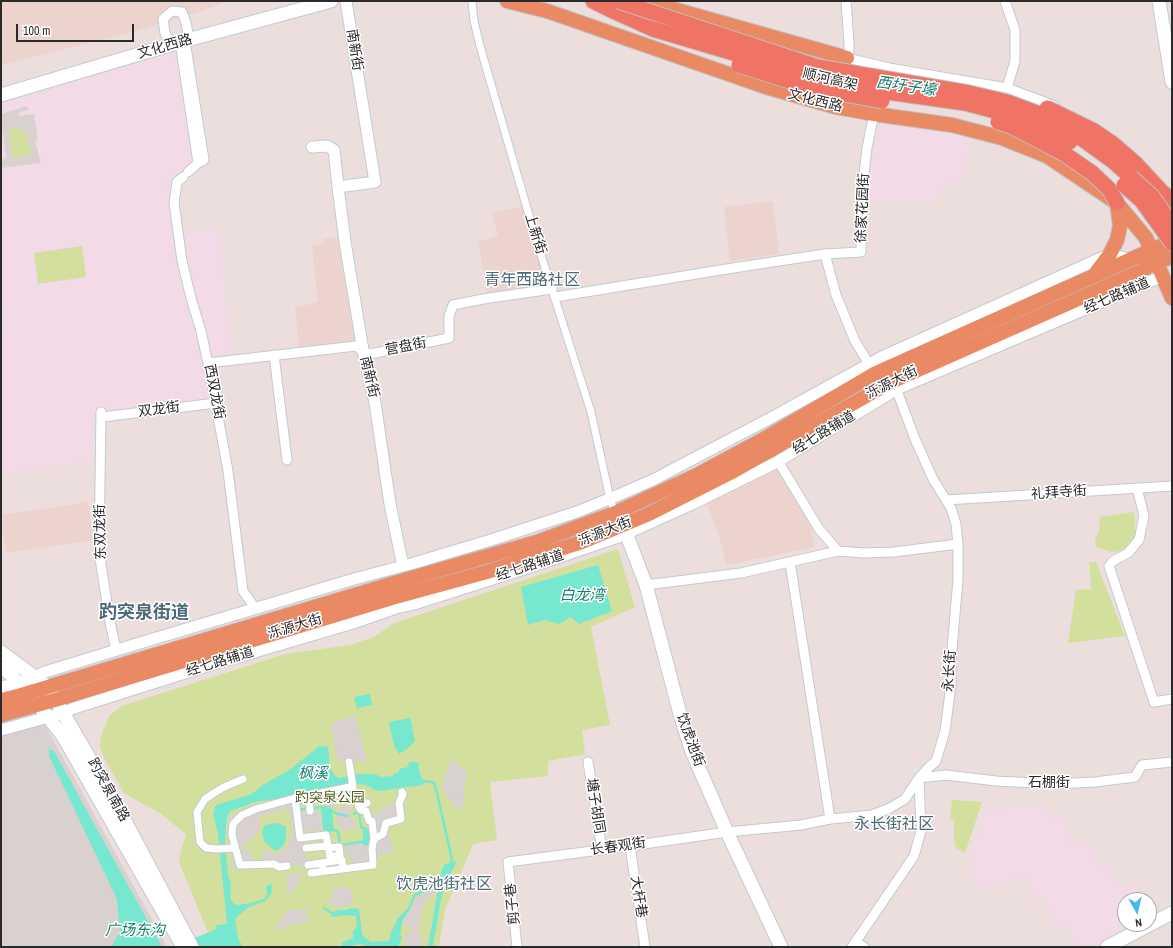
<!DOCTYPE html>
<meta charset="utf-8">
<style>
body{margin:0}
#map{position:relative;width:1173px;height:948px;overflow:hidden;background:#ebdedd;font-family:"Archivo Narrow",sans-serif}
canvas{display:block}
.frame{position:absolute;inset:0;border:2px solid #2a2a2a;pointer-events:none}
.north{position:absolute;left:1117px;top:892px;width:40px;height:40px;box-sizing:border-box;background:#fff;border:1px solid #aaa;border-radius:50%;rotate:172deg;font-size:11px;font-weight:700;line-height:16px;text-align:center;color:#2a2a2a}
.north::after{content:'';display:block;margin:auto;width:14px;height:18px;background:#45b8f0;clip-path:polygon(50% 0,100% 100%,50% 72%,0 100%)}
.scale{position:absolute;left:16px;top:24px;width:118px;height:18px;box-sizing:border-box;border:2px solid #2a2a2a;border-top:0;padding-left:5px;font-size:12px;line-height:14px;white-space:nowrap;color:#2a2a2a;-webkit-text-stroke:3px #fff;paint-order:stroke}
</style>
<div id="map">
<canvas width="1173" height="948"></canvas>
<div class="frame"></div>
<div class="north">N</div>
<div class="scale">100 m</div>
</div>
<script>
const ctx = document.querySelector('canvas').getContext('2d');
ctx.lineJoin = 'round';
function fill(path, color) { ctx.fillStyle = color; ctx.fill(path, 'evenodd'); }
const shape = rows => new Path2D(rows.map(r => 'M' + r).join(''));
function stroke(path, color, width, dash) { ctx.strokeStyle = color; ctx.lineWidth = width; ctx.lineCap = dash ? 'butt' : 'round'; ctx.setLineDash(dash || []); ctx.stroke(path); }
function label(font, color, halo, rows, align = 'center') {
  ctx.font = font + ' "Archivo Narrow","Noto Sans SC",sans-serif'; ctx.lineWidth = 3; ctx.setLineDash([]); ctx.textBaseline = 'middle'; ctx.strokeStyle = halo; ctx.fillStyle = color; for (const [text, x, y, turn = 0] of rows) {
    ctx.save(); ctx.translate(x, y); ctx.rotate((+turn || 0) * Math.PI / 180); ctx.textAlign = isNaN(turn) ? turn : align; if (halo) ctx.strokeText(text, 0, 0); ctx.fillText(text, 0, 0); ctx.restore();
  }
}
fill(shape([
 [1,1,228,1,196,13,133,32,1,65],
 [773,201,779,254,730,261,724,207],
 [523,206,547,286,488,295,478,242,498,236,492,213],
 [341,237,356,343,299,349,295,308,318,302,312,246,323,243,323,239],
 [779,469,810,525,815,547,726,565,718,532,706,502],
 [88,501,93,540,6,553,2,530,3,529,2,515,78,504,78,503]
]), '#ecd3cd');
fill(shape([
 [170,53,181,63,195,159,177,180,167,182,180,263,182,281,191,305,189,308,189,313,191,315,196,331,210,401,104,410,93,413,92,461,1,475,1,335,5,334,1,302,1,104],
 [874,122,963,135,969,138,966,171,958,183,940,185,936,201,868,201],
 [219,228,231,352,210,355,198,298,194,290,191,269,188,264,184,233],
 [1045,806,1054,819,1068,811,1069,843,1092,843,1097,871,1106,865,1120,887,1133,881,1145,900,1125,900,1125,924,1137,924,1094,947,1078,947,1067,927,1057,929,1044,899,1034,901,1026,877,978,889,969,857,986,809]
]), '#f2dae7');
fill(shape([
 [17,128,22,130,28,137,31,155,14,158,12,155,8,131,10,129],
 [82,246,86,277,38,284,34,253],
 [1134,512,1136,537,1131,546,1119,551,1112,552,1096,547,1095,540,1099,531,1100,517],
 [618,549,635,607,591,627,610,725,582,730,585,754,548,761,548,776,490,782,497,840,473,844,445,910,439,947,236,947,209,935,179,862,181,851,186,834,161,814,124,793,104,758,100,746,101,736,109,716,122,706,285,654,350,645,374,637,394,623],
 [1089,562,1096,562,1125,636,1068,643,1076,590,1091,589],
 [952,800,982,802,965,853,956,848,954,839,954,820,950,819]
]), '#d3df9c');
fill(shape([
 [27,106,28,110,19,112,20,116,34,114,38,140,35,141,41,163,1,168,1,160,5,159,6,156,3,134,1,131,1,114],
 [17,128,22,130,28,137,31,155,14,158,12,155,9,131,10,129],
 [355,715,367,762,338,761,331,724],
 [44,723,167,947,1,947,1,736],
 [451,759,467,772,462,808,458,810,441,788],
 [357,786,359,787,364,796,366,796,367,803,350,802,348,795,339,796,340,804,336,804,333,809,330,806,322,804,296,807,299,833,296,833,297,842,305,841,306,852,304,852,305,857,307,857,308,868,302,869,301,865,280,867,280,870,274,871,274,867,234,871,227,831,229,819,240,810,251,805,330,790],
 [288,808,292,824,292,836,285,849,283,851,278,851,278,854,273,855,272,852,266,849,263,850,261,860,253,860,251,851,245,851,244,841,252,840,259,830,260,827,258,817],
 [399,803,403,822,388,826,393,852,375,856,377,864,352,867,349,854,346,854,345,846,360,843,365,846,372,839,369,833,370,824,369,815,381,812,380,808],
 [350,805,351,815,348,815,337,812,337,809,338,807],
 [320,810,323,829,304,832,301,812],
 [337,814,348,817,351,816,352,819,355,818,356,829,342,831,342,829,338,827],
 [302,873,303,877,299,878,300,884,294,885,295,891,288,892,286,875],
 [348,887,348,890,351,890,353,903,350,904,350,906,339,907,329,904,328,899,333,898,332,889],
 [435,888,436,888,436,891,435,895,432,898,429,897,426,901,421,914,418,934,420,934,420,938,426,940,425,943,419,942,418,947,409,947,409,945,404,943,406,932,410,933,411,927,406,926,406,924,402,923,403,919,411,909,416,897],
 [306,906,308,923,286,926,286,929,278,930,277,921,281,921,288,909,292,908,292,911,306,909]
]), '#d8d1cf');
fill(shape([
 [598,565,612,611,579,624,571,617,559,624,544,620,528,625,521,587],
 [370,694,372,705,357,708,354,697],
 [410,718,415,741,408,748,399,754,394,745,389,722],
 [322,746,328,747,330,768,334,775,337,777,340,778,357,774,374,774,382,777,393,776,393,774,399,772,399,769,408,767,409,762,418,762,420,774,424,783,422,785,416,786,405,787,381,791,375,790,368,786,361,784,342,786,317,792,255,802,231,811,228,814,226,824,225,844,228,875,231,884,230,897,233,903,238,905,251,903,264,899,267,894,266,886,272,884,271,894,265,901,247,908,235,919,238,938,243,947,172,947,215,930,217,925,227,924,218,834,213,813,216,805,252,794,261,786,291,769,318,747],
 [49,749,54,751,162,947,111,947,120,932,117,899,49,756],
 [322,807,329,808,332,811,334,830,329,830,325,833],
 [358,812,360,813,362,826,367,828,372,838,369,845,365,846,361,842,363,838,363,830,360,828],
 [277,823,286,827,286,837,285,842,283,846,278,850,274,850,264,841,262,831,265,825],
 [457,861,445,884,440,904,433,947,428,947,439,884,415,897,410,909,403,919,400,935,402,936,400,944,399,944,398,947,386,947,386,946,371,947,360,944,348,946,347,947,341,947,342,943,353,938,353,931,357,927,356,916,345,915,331,917,331,914,337,910,345,910,354,908,359,909,362,934,365,938,371,942,388,941,390,939,390,935,398,918,408,908,414,894,438,881,444,865]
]), '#75e8cf');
stroke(shape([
 [423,781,432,782,434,783,436,789,452,859,450,865],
 [322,807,325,833,302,835,298,810,322,807],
 [325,807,329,808,332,811,337,814,348,816],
 [354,814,358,812],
 [327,831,333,830,338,831,340,845,361,842],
 [324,908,332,913]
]), '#75e8cf', 2.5);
const pedestrian = shape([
 [472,1,474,21,480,46,535,236,591,412,610,499,615,513],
 [349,762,353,787],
 [309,796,310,811],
 [295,798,300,838,326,835,330,857,340,855,339,847,328,848],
 [367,803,358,804,359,807,361,810,366,811,369,821,372,821,374,839],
 [235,848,217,849,206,848,200,842,197,812,205,799,222,788,243,779],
 [306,848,328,846],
 [308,865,322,863],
 [287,866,279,867,274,864,240,865,232,835,233,824,242,815,256,809,288,800,350,787],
 [323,871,322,863,342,860,343,868],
 [311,873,373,865,372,848,374,839,383,834,386,823,401,819,399,803,403,794,402,792]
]);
const minor = shape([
 [1005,1,1015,30,1015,61,1007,88],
 [847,58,889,68,1007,88,1055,106],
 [846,63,849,51,849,43,846,1],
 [188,172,198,163,204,160,185,41,188,33,186,23,182,12,172,11,163,19,165,33,168,39,180,42,198,163],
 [183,177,177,182,174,203,182,261,191,298,201,331,210,373,228,471,243,591,255,608],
 [825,254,836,295,855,341,872,369],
 [555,297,733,268,825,254,861,252,862,191,867,148,874,114],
 [274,355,287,460],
 [208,363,356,346,366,354,375,353,449,338,449,316,453,305,483,299,552,289],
 [101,412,99,552,110,622,116,650],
 [102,417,216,403],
 [778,461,819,529,838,551],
 [1137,488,1144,516,1139,540,1128,553,1113,561,1109,566,1154,702,1172,699],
 [946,500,1172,486],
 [790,562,830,819],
 [646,585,741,573,838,551,864,553,894,552,958,544],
 [588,762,602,850],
 [630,846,645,947],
 [856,942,864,947],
 [517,947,508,862,630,846,727,832,801,825,830,819,872,815,890,808,905,799,919,778,946,775,996,781,1054,784,1095,782,1135,777,1142,765,1172,762],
 [852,947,914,856,921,831,919,778,928,768,936,761,945,731,951,685,951,661,958,579,958,544,956,524,951,508,933,479,915,439,894,383]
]);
const tertiary = shape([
 [312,147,327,146,334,150,338,187,375,182,346,1],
 [338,187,345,242,363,350,375,403,390,504,403,566],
 [1,687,19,683,35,677,45,672,153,639,354,579,411,564,488,541,577,512,621,494,653,480,769,419,882,357,1110,254,1129,259],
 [1,730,63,713,74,708,207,666,353,623,396,608,414,604,527,568,621,536,692,504,777,462,897,389,1163,276]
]);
const secondary = shape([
 [1159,1,1172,82],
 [1,95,180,42,331,1],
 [623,525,646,585,680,714,692,752,727,832,781,947],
 [1,652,48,687,115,802,192,947],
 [1,668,9,673,29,693,63,736,182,945],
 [1107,947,1172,913]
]);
const primary = shape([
 [507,1,547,11,766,87,836,107,874,114,952,125,1002,138,1047,156,1117,203,1146,238,1172,298],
 [637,1,666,7,847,58],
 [1095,274,1110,254,1117,240,1120,226,1117,204],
 [1,701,415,577,537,542,615,513,697,475,764,439,874,374,1172,241],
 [1,715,55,700,392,598,487,572,582,542,649,514,734,471,893,381,1139,272,1156,262,1172,257]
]);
const trunk = shape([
 [593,1,611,10,653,29],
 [1136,164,1162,192,1172,200]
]);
stroke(pedestrian, '#c1cbd0', 9);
stroke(minor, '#c1cbd0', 11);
stroke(tertiary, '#c1cbd0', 13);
stroke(secondary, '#c1cbd0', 15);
stroke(primary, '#bfbfbf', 16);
stroke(trunk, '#bfbfbf', 17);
stroke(pedestrian, '#fff', 7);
stroke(minor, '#fff', 9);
stroke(tertiary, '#fff', 11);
stroke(secondary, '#fff', 13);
stroke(primary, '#e98a64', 14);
stroke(trunk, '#ef7465', 15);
const trunkBridge = shape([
 [618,1,818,67,969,93,1007,102,1042,115,1081,138,1114,162,1152,196,1172,225],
 [653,29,818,78,881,91,965,103,1003,113,1034,124,1070,142],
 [739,65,812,88,882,101],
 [1047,108,1094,131,1113,144,1136,164],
 [998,122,1013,127,1040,141,1066,155,1092,173,1109,189,1117,203],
 [1124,185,1142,201,1172,243]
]);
stroke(trunkBridge, '#bfbfbf', 17, []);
stroke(trunkBridge, '#ef7465', 15);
label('14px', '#2a2a2a', '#fff', [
 ["文化西路",165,47,-16],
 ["南新街",354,50,81],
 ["顺河高架",830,80,13],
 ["文化西路",815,101,14],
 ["徐家花园街",863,208,-87],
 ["上新街",535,234,73],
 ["经七路辅道",1117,296,-23],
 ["营盘街",406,347,-11],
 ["南新街",369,377,77],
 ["泺源大街",892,383,-27],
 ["西双龙街",214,392,79],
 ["双龙街",159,410,-7],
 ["经七路辅道",824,433,-31],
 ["礼拜寺街",1059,493,-4],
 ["东双龙街",101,532,-91],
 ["泺源大街",605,532,-22],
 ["经七路辅道",530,566,-18],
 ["泺源大街",295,627,-17],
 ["经七路辅道",220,662,-17],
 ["永长街",950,671,-86],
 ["饮虎池街",690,740,70],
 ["石棚街",1049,783],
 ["趵突泉南路",108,790,61],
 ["塘子胡同",595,806,81],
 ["长春观街",618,847,-8],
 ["大杆巷",638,897,81],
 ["剪子巷",513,904,-96]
]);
label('14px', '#4e631e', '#fff', [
 ["趵突泉公园",330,798]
]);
label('italic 15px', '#148071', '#fff', [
 ["西圩子壕",906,87,8],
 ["白龙湾",582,596],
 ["枫溪",313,774],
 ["广场东沟",135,931]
]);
label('16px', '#4d6a78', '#fff', [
 ["青年西路社区",532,281],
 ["永长街社区",894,825],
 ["饮虎池街社区",444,885]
]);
label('bold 18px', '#4d6a78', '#fff', [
 ["趵突泉街道",144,613]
]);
</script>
